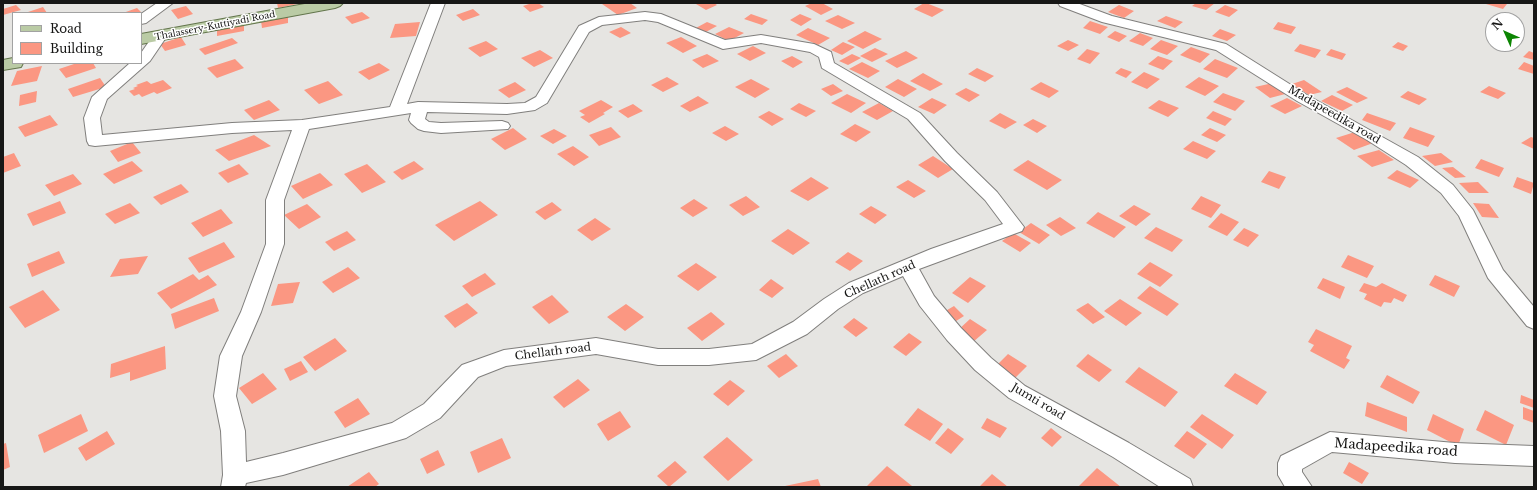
<!DOCTYPE html>
<style>
body{margin:0}
#map{position:relative;width:1537px;height:490px;overflow:hidden;background:#e6e5e2;font-family:"Libre Baskerville",serif}
canvas{display:block}
.frame{position:absolute;inset:0;border:4px solid #171716;pointer-events:none}
.legend{position:absolute;left:12px;top:12px;width:130px;height:52px;box-sizing:border-box;background:#fff;border:1px solid #a2a2a2;margin:0;padding:5px 7px;list-style:none;font-size:12px;color:#171716}
.legend li{display:flex;align-items:center;gap:8px;height:20px}
.legend b{width:20px;border:1px solid #a2a2a2}
.north{position:absolute;left:1485px;top:12px;width:40px;height:40px;box-sizing:border-box;background:#fff;border:1px solid #a2a2a2;border-radius:50%;rotate:315deg;font-size:11px;font-weight:700;line-height:16px;text-align:center;color:#171716}
.north::after{content:'';display:block;margin:auto;width:14px;height:18px;background:#0c8502;clip-path:polygon(50% 0,100% 100%,50% 72%,0 100%)}
</style>
<div id="map">
<canvas width="1537" height="490"></canvas>
<div class="frame"></div>
<ul class="legend">
<li><b style="height:5px;background:#bacba5"></b>Road</li>
<li><b style="height:11px;background:#fb9782"></b>Building</li>
</ul>
<div class="north">N</div>
</div>
<script>
const ctx = document.querySelector('canvas').getContext('2d');
ctx.lineJoin = 'round';
function fill(path, color) { ctx.fillStyle = color; ctx.fill(path, 'evenodd'); }
const shape = rows => new Path2D(rows.map(r => 'M' + r).join(''));
function stroke(path, color, width, dash) { ctx.strokeStyle = color; ctx.lineWidth = width; ctx.lineCap = dash ? 'butt' : 'round'; ctx.setLineDash(dash || []); ctx.stroke(path); }
function label(font, color, halo, rows, align = 'center') {
  ctx.font = font + ' "Libre Baskerville",serif'; ctx.lineWidth = 3; ctx.setLineDash([]); ctx.textBaseline = 'middle'; ctx.strokeStyle = halo; ctx.fillStyle = color; for (const [text, x, y, turn = 0] of rows) {
    ctx.save(); ctx.translate(x, y); ctx.rotate((+turn || 0) * Math.PI / 180); ctx.textAlign = isNaN(turn) ? turn : align; if (halo) ctx.strokeText(text, 0, 0); ctx.fillText(text, 0, 0); ctx.restore();
  }
}
fill(shape([
 [277,3,297,3,297,4,278,8],
 [532,3,538,3,544,7,530,12,523,6],
 [606,3,630,3,637,8,618,15,602,4],
 [700,3,714,3,717,5,706,10,696,4],
 [812,3,822,3,833,9,821,15,805,6],
 [924,3,926,3,944,10,932,17,914,9],
 [1196,3,1215,3,1206,10,1192,6],
 [1487,3,1504,3,1507,4,1503,9,1486,4],
 [16,5,21,10,3,15,3,9],
 [1119,5,1134,11,1124,18,1108,12],
 [1225,5,1238,10,1229,17,1215,12],
 [186,6,193,14,178,19,171,10],
 [43,7,47,13,25,13],
 [137,8,142,13,123,13],
 [473,9,480,15,463,21,456,15],
 [362,12,370,18,352,24,345,17],
 [751,14,768,20,762,25,744,19],
 [800,14,812,19,801,26,790,20],
 [838,15,855,23,842,29,825,21],
 [288,16,288,23,262,28,261,21],
 [1166,16,1183,22,1175,28,1157,21],
 [1090,21,1108,27,1100,34,1083,28],
 [420,22,416,36,390,38,395,24],
 [707,22,717,26,704,33,694,29],
 [1278,22,1296,27,1291,34,1273,29],
 [244,24,244,31,217,36,217,29],
 [621,27,631,33,620,38,609,32],
 [729,27,744,33,729,41,715,34],
 [808,28,830,38,818,45,796,35],
 [1220,29,1236,35,1227,41,1212,36],
 [865,31,882,39,863,49,847,41],
 [1115,31,1127,36,1119,42,1107,37],
 [1140,33,1153,38,1143,46,1129,41],
 [181,37,186,45,165,51,160,44],
 [681,37,697,46,683,53,666,43],
 [232,38,238,43,205,55,199,49],
 [1068,40,1079,45,1068,51,1057,46],
 [1161,40,1178,46,1167,55,1150,49],
 [486,41,498,49,480,57,468,48],
 [843,42,855,47,842,55,831,50],
 [1398,42,1408,46,1403,51,1392,47],
 [1300,44,1321,50,1315,58,1294,51],
 [753,46,766,53,750,61,737,54],
 [1191,47,1210,54,1200,63,1180,55],
 [875,48,888,54,872,62,860,56],
 [1087,49,1100,53,1090,64,1077,59],
 [1331,49,1346,54,1342,60,1326,55],
 [540,50,553,58,534,67,521,58],
 [906,51,918,58,897,68,885,61],
 [1529,51,1534,53,1534,60,1523,57],
 [707,54,719,61,703,68,692,60],
 [852,54,861,58,848,65,839,61],
 [792,56,803,62,793,68,781,61],
 [1158,56,1173,61,1163,70,1148,64],
 [235,59,244,68,217,78,207,68],
 [1215,59,1238,68,1227,78,1203,69],
 [862,62,880,71,868,78,849,69],
 [1524,62,1534,66,1534,74,1518,69],
 [77,63,93,63,96,68,66,78,59,69],
 [379,63,390,70,369,80,358,72],
 [42,66,37,81,11,86,17,71],
 [977,68,994,76,985,82,968,74],
 [1121,68,1132,72,1126,78,1115,73],
 [1144,72,1160,79,1147,89,1131,82],
 [923,73,943,84,930,91,910,81],
 [667,77,679,84,663,92,651,85],
 [1199,77,1219,86,1205,96,1185,87],
 [100,78,106,87,73,97,68,89],
 [751,79,770,89,755,98,735,87],
 [898,79,917,89,904,97,885,87],
 [163,80,172,88,157,94,154,92,142,97,139,94,134,96,129,91,135,89,133,88,138,86,136,85,147,81,151,84],
 [1304,80,1322,92,1309,95,1292,84],
 [328,81,343,95,319,104,304,90],
 [515,82,526,90,509,98,498,90],
 [1041,82,1059,91,1049,98,1030,89],
 [1273,83,1289,93,1270,98,1255,87],
 [833,84,843,91,831,96,821,89],
 [1489,86,1506,93,1498,99,1480,92],
 [1347,87,1368,98,1357,103,1336,92],
 [966,88,980,95,969,102,955,94],
 [37,91,36,102,19,106,20,95],
 [1408,91,1427,99,1419,105,1400,97],
 [1223,93,1245,101,1235,111,1213,102],
 [847,94,866,103,851,113,831,103],
 [1332,95,1353,105,1342,111,1321,101],
 [698,96,709,103,690,112,680,106],
 [932,98,947,105,934,114,918,107],
 [1287,98,1302,106,1285,114,1270,106],
 [269,100,280,110,254,120,244,110],
 [601,100,613,107,603,113,605,114,589,123,580,117,585,115,579,111],
 [1159,100,1179,108,1168,117,1148,108],
 [799,103,816,111,806,117,790,109],
 [879,103,893,111,877,120,862,112],
 [633,104,643,111,628,118,618,111],
 [769,111,784,119,772,126,758,117],
 [1213,111,1232,119,1225,126,1206,118],
 [1000,113,1017,122,1005,129,989,121],
 [1367,113,1396,123,1390,131,1362,120],
 [50,115,58,125,25,137,18,127],
 [1033,119,1047,126,1037,133,1023,125],
 [855,124,871,132,856,142,840,134],
 [725,126,739,134,726,141,712,133],
 [611,127,621,137,599,146,589,135],
 [1410,127,1435,136,1428,147,1403,138],
 [513,128,527,139,505,150,491,139],
 [1210,128,1226,135,1217,142,1201,135],
 [554,129,567,136,553,144,540,136],
 [1355,132,1373,143,1354,150,1336,138],
 [254,135,271,146,229,161,215,150],
 [1531,137,1534,138,1534,149,1521,143],
 [1193,141,1216,151,1207,159,1183,149],
 [132,142,141,153,118,162,110,151],
 [573,146,589,157,574,166,557,154],
 [1379,150,1394,160,1372,167,1357,156],
 [14,153,21,166,3,173,3,157],
 [1441,153,1453,162,1435,166,1422,156],
 [933,156,953,169,938,178,918,165],
 [1481,159,1504,168,1499,177,1475,168],
 [1028,160,1062,180,1047,190,1013,170],
 [132,161,143,171,114,184,103,174],
 [414,161,424,169,402,180,393,172],
 [239,164,249,174,228,183,218,173],
 [367,164,386,182,362,193,344,174],
 [1453,167,1466,177,1455,178,1442,168],
 [1397,170,1419,180,1410,188,1387,178],
 [1269,171,1286,177,1279,189,1261,182],
 [320,173,333,185,303,199,291,186],
 [73,174,82,184,54,196,45,185],
 [811,177,829,188,808,201,790,191],
 [1517,177,1534,183,1531,194,1513,187],
 [908,180,926,191,914,198,896,187],
 [1478,182,1489,193,1469,193,1459,183],
 [181,184,189,192,161,205,153,197],
 [746,196,760,207,743,216,729,205],
 [1201,196,1221,205,1211,218,1191,209],
 [694,199,708,208,693,217,680,208],
 [60,201,66,213,33,226,27,214],
 [480,201,498,215,454,241,435,225],
 [552,202,562,210,545,220,535,212],
 [130,203,140,213,115,224,105,214],
 [1473,203,1489,204,1499,218,1482,217],
 [307,204,321,217,299,229,284,215],
 [1134,205,1151,214,1136,226,1119,216],
 [871,206,887,215,875,224,859,214],
 [221,209,233,223,203,237,191,223],
 [1098,212,1126,227,1114,238,1086,223],
 [1221,213,1239,222,1227,236,1208,227],
 [1060,217,1076,228,1061,236,1046,225],
 [595,218,611,229,592,241,577,230],
 [1031,223,1050,235,1039,244,1019,232],
 [1156,227,1183,240,1172,252,1144,238],
 [1244,228,1259,235,1248,247,1233,240],
 [788,229,810,243,793,255,771,241],
 [347,231,356,240,334,251,325,242],
 [1013,233,1031,243,1020,252,1002,241],
 [224,242,235,257,199,273,188,258],
 [59,251,65,263,32,277,27,264],
 [848,252,863,261,850,271,835,262],
 [1348,255,1374,266,1367,278,1341,267],
 [148,256,138,274,110,277,120,259],
 [1150,262,1173,275,1160,287,1137,274],
 [696,263,717,277,698,291,677,276],
 [348,267,360,278,333,293,322,282],
 [485,273,496,284,472,297,462,286],
 [193,274,199,280,208,275,217,285,171,309,157,293],
 [1435,275,1460,286,1454,297,1429,285],
 [970,277,986,286,968,303,952,293],
 [1323,278,1345,287,1340,299,1317,288],
 [771,279,784,288,772,298,759,290],
 [300,282,293,303,271,306,278,284],
 [1364,283,1376,287,1382,283,1407,295,1403,302,1394,298,1391,303,1384,302,1381,307,1364,299,1367,294,1359,291],
 [1150,286,1179,304,1167,316,1137,298],
 [43,290,60,310,25,328,9,307],
 [552,295,569,312,549,324,532,307],
 [214,298,219,311,175,329,171,314],
 [1120,299,1142,313,1126,326,1104,311],
 [467,303,478,313,455,328,444,316],
 [1088,303,1105,317,1093,324,1076,310],
 [626,304,644,317,625,331,607,317],
 [954,306,964,316,953,323,942,313],
 [711,312,725,324,702,341,687,328],
 [854,318,868,328,856,337,843,327],
 [970,319,987,330,973,342,957,331],
 [1316,329,1352,346,1346,358,1350,360,1344,369,1310,351,1314,345,1308,342],
 [909,333,922,342,906,356,893,347],
 [335,338,347,351,315,371,303,357],
 [165,346,166,369,130,381,130,372,110,378,111,364],
 [786,354,798,366,779,378,767,366],
 [1008,354,1027,366,1015,378,997,365],
 [1088,354,1112,370,1099,382,1076,366],
 [301,361,308,372,290,381,284,369],
 [1139,367,1178,392,1165,407,1125,382],
 [263,373,277,389,252,404,239,388],
 [1235,373,1267,392,1257,405,1224,386],
 [1387,375,1420,392,1413,404,1380,387],
 [578,379,590,390,564,408,553,397],
 [730,380,745,391,728,406,713,394],
 [1521,395,1534,400,1534,408,1520,403],
 [358,398,370,414,345,428,334,412],
 [1367,402,1407,417,1407,432,1365,416],
 [1523,407,1534,411,1534,423,1523,419],
 [918,408,943,424,930,441,904,425],
 [1485,410,1514,425,1506,445,1476,430],
 [620,411,631,427,608,441,597,424],
 [81,414,88,431,44,453,38,435],
 [1202,414,1234,435,1222,449,1190,427],
 [1433,414,1464,429,1458,446,1427,430],
 [987,418,1007,428,1000,438,981,428],
 [948,428,964,439,951,454,935,443],
 [1051,428,1062,437,1052,447,1041,438],
 [107,431,115,444,86,461,78,448],
 [1187,431,1207,444,1194,459,1174,446],
 [727,437,753,460,728,481,703,457],
 [502,438,511,458,478,473,470,452],
 [6,443,10,467,3,470,3,444],
 [438,450,445,465,427,474,420,459],
 [675,461,687,472,669,487,657,476],
 [1349,462,1369,473,1362,484,1343,473],
 [887,466,912,486,867,486],
 [1097,468,1121,487,1078,487],
 [369,472,379,484,375,487,347,487],
 [992,474,1008,487,979,487],
 [818,479,821,487,785,487,785,486]
]), '#fb9782');
const minor = shape([
 [157,3,173,3,146,23,141,24,141,14,157,3],
 [431,3,445,3,407,104,418,102,507,104,525,103,536,97,579,26,599,17,645,12,661,14,725,40,761,35,814,44,831,52,834,63,920,113,957,153,997,192,1024,227,1022,231,919,269,934,296,961,328,991,358,1025,386,1129,443,1190,479,1193,487,1160,487,1113,457,1009,398,975,370,947,340,920,306,903,276,863,293,838,309,807,334,756,360,709,365,658,365,596,354,506,366,478,377,440,418,406,438,283,475,246,483,245,487,221,487,223,475,221,431,214,396,220,356,241,312,266,244,266,200,292,130,232,133,95,146,89,145,87,141,84,118,92,97,130,63,141,63,141,53,155,33,160,32,165,33,167,36,150,61,107,99,100,118,102,135,232,123,302,120,390,107,431,3],
 [645,20,658,22,723,49,761,43,810,52,819,57,822,68,908,119,945,161,985,200,1003,224,931,249,849,283,824,299,793,322,752,344,709,349,658,349,596,338,504,350,462,365,424,404,392,423,283,453,246,462,245,431,236,396,242,356,261,312,284,244,284,200,309,129,411,113,409,120,411,123,418,129,424,131,441,133,508,129,510,126,508,123,502,121,441,123,429,122,425,119,427,112,507,114,535,110,547,103,589,32,602,25,645,20],
 [1058,3,1077,3,1112,16,1226,44,1307,95,1418,157,1453,185,1473,210,1503,270,1534,307,1534,329,1527,326,1488,278,1459,216,1441,193,1406,165,1367,140,1297,101,1216,50,1102,22,1060,6,1058,3],
 [1330,432,1455,443,1534,446,1534,466,1455,463,1332,452,1302,469,1302,472,1312,487,1285,487,1278,475,1278,463,1281,456,1330,432]
]);
const primary = shape([
 [310,3,343,3,340,6,335,8,141,44,141,34,310,3],
 [13,58,13,63,23,63,21,67,3,70,3,60,13,58]
]);
stroke(minor, '#807f7d', 2);
stroke(primary, '#63754c', 2);
fill(minor, '#fff');
fill(primary, '#bacba5');
label('9px', '#171716', '#fff', [
 ["Thalassery-Kuttiyadi Road",215,26,-11]
]);
label('11px', '#171716', '#fff', [
 ["Madapeedika road",1334,115,30],
 ["Chellath road",880,280,-24],
 ["Chellath road",553,352,-7],
 ["Jumti road",1038,402,31]
]);
label('13px', '#171716', '#fff', [
 ["Madapeedika road",1396,448,4]
]);
</script>
